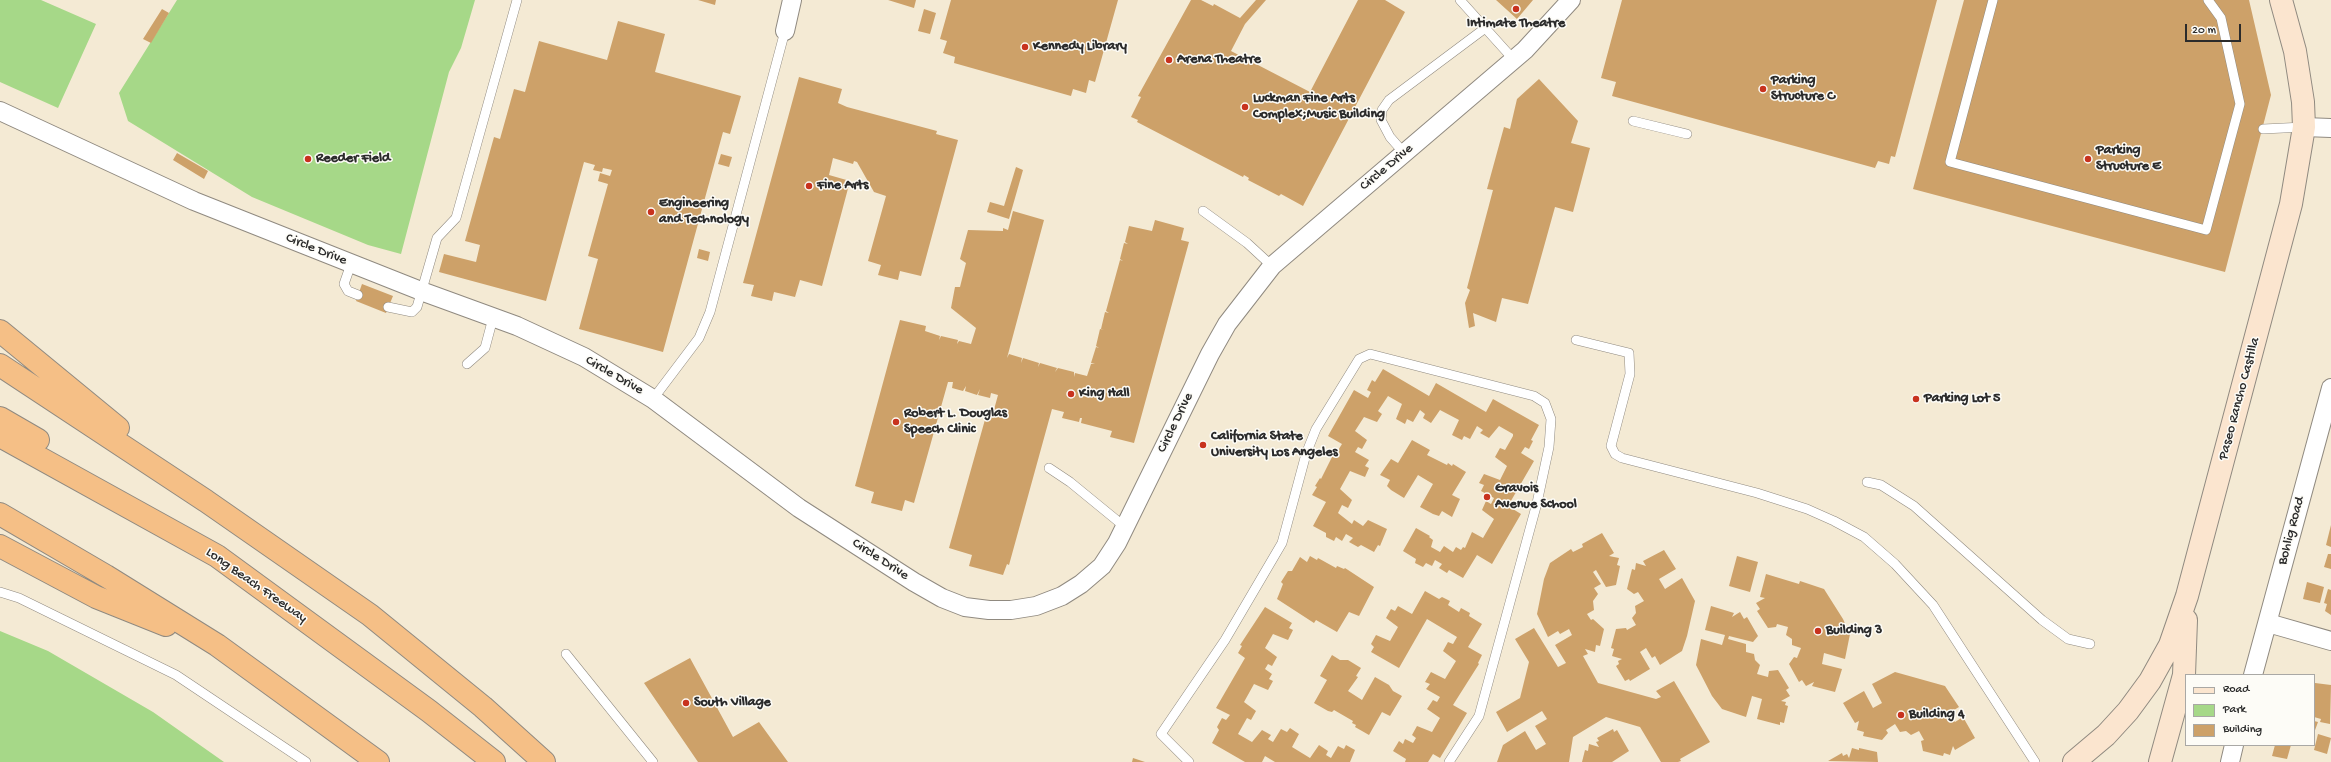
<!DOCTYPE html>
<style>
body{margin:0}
#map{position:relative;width:2331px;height:762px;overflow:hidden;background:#f4ead4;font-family:"Gochi Hand",sans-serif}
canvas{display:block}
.legend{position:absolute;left:2185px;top:674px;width:130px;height:72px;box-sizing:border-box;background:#fdfcf7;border:1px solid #a9a8a5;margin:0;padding:5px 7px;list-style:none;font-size:12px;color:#2b2b2b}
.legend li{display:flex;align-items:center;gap:8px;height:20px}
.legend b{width:20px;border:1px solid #a9a8a5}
.scale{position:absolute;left:2185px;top:24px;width:56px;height:18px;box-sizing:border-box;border:2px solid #2b2b2b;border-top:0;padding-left:5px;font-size:12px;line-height:14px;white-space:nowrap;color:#2b2b2b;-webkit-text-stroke:3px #fdfcf7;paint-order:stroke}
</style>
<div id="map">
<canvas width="2331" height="762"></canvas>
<ul class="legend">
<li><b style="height:5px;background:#fbe5cf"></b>Road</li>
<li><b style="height:11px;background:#a6d888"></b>Park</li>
<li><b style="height:11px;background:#cda169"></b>Building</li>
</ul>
<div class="scale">20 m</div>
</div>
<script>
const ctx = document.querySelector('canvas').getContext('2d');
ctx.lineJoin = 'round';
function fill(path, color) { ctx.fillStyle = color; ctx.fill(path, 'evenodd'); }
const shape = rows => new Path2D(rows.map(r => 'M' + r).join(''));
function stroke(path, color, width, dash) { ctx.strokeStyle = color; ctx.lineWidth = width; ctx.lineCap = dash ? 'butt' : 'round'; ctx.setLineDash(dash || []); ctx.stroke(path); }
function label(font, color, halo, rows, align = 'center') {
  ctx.font = font + ' "Gochi Hand",sans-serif'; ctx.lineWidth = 3; ctx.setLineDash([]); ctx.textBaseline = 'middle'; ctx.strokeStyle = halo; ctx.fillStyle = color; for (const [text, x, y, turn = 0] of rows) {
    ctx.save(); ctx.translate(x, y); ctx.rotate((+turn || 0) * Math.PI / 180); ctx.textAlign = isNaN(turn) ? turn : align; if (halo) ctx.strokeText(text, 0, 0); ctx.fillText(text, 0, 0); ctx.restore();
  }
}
fill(shape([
 [0,0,41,0,96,24,58,108,0,82],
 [177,0,475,0,461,48,449,72,401,254,368,245,252,197,128,121,119,93],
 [0,631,48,651,153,712,224,762,0,762]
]), '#a6d888');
fill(shape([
 [698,0,716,0,715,5],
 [888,0,916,0,914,8],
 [951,0,1118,0,1095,82,1089,80,1086,93,1073,89,1071,96,954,63,955,57,943,53,947,41,940,39],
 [1191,0,1201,0,1213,6,1214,4,1240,18,1256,0,1266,0,1245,24,1231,51,1310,92,1358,0,1385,0,1405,12,1303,206,1281,194,1279,196,1248,180,1249,178,1244,175,1243,177,1137,122,1138,120,1131,117,1141,97,1138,96],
 [1496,0,1533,0,1517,19],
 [1622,0,1937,0,1895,157,1891,156,1889,164,1878,161,1875,168,1612,96,1616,82,1601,78],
 [1964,0,2249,0,2271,95,2225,272,1913,189],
 [162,9,169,13,151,43,143,39],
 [924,9,936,13,930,34,918,31],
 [618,21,665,34,655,72,741,96,730,134,723,132,663,352,579,329,598,259,588,256,608,184,598,181,600,173,610,176,612,170,603,168,602,172,593,170,595,165,584,162,546,301,439,272,444,254,476,262,480,245,465,241,494,137,500,139,514,89,525,92,539,41,607,60],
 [799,77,842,89,838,103,847,107,937,131,936,134,958,140,921,276,900,271,898,280,878,275,881,265,868,261,886,196,874,192,857,162,854,161,853,164,833,158,829,175,850,181,822,286,800,280,795,297,774,292,772,301,751,296,754,285,743,283],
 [1539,79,1578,121,1571,143,1590,148,1573,212,1555,207,1528,304,1502,298,1496,322,1473,313,1475,326,1469,328,1465,303,1470,290,1467,288,1493,190,1487,189,1504,127,1510,129,1517,99],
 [177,153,208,171,204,179,173,160],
 [721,154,732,157,729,167,718,164],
 [1016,167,1023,170,1009,219,987,212,990,202,1004,206],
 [1013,211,1044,220,1007,358,1009,354,1022,358,1021,363,1023,358,1039,363,1038,367,1040,363,1057,368,1055,372,1058,368,1074,372,1074,377,1075,373,1087,376,1091,364,1095,364,1091,363,1096,347,1099,348,1096,346,1100,329,1104,330,1101,329,1105,312,1109,313,1106,311,1120,260,1123,261,1120,259,1124,243,1128,244,1125,242,1129,226,1152,231,1155,220,1184,228,1181,240,1189,242,1134,443,1110,437,1112,431,1081,423,1082,418,1080,418,1079,422,1062,418,1064,412,1052,409,1009,565,1007,564,1003,575,969,566,972,555,949,548,986,416,992,417,998,395,991,393,990,398,978,395,980,389,977,395,965,391,966,386,963,391,952,388,953,382,948,382,914,503,905,500,902,511,871,503,874,492,855,486,900,320,926,326,925,331,940,336,939,340,941,336,958,340,957,344,959,341,971,344,976,328,951,308,955,287,960,287,966,263,960,259,968,230,1003,231,1003,228,1008,230],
 [699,249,710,252,708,261,697,258],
 [362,284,393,296,386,313,356,301],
 [1383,369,1429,396,1436,383,1486,412,1493,399,1539,425,1531,440,1533,441,1529,449,1525,447,1521,453,1534,461,1508,506,1521,514,1492,564,1477,555,1463,578,1449,570,1447,573,1439,568,1442,564,1435,560,1432,566,1426,563,1423,567,1415,563,1416,559,1403,551,1416,528,1430,536,1429,537,1433,540,1431,547,1440,552,1444,546,1453,552,1456,547,1461,550,1463,547,1465,548,1472,532,1483,538,1494,519,1482,510,1486,501,1491,504,1494,498,1481,491,1484,485,1479,483,1484,474,1500,480,1507,466,1495,457,1500,448,1505,450,1513,436,1513,434,1499,426,1489,438,1480,433,1483,430,1477,426,1470,439,1464,436,1462,440,1452,435,1459,420,1440,410,1431,423,1423,418,1425,414,1420,410,1413,422,1407,419,1405,424,1396,419,1402,404,1388,396,1378,411,1382,414,1377,422,1364,417,1355,431,1367,440,1362,449,1358,447,1355,452,1369,460,1365,466,1369,468,1365,477,1350,471,1340,489,1352,500,1348,508,1342,505,1338,513,1352,524,1354,520,1363,526,1368,520,1387,529,1380,546,1378,545,1374,552,1361,545,1358,547,1349,542,1353,538,1346,534,1342,541,1336,537,1334,541,1326,537,1326,533,1313,526,1326,502,1312,495,1317,487,1315,486,1320,478,1321,479,1335,451,1337,452,1342,444,1328,436,1354,390,1368,398,1371,392,1367,390,1372,380,1375,382],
 [1412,440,1430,450,1427,455,1447,465,1448,463,1452,466,1453,464,1466,472,1452,495,1460,499,1452,517,1442,511,1439,516,1433,514,1420,507,1433,484,1418,475,1404,498,1391,490,1387,486,1390,480,1380,475,1391,459,1398,463],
 [2331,525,2331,547,2326,545],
 [1602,533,1614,553,1609,556,1619,558,1617,565,1620,566,1616,585,1606,587,1596,570,1593,572,1601,584,1594,588,1598,594,1593,601,1594,610,1587,614,1591,620,1593,619,1604,629,1600,646,1596,645,1595,652,1585,649,1588,654,1583,656,1598,683,1656,699,1661,697,1656,691,1674,681,1710,742,1680,759,1681,761,1678,762,1661,762,1640,727,1606,717,1573,737,1569,762,1497,762,1503,745,1525,731,1536,750,1546,744,1535,726,1547,719,1542,711,1507,732,1496,712,1520,698,1529,662,1515,639,1534,628,1558,667,1566,663,1555,645,1572,635,1569,629,1560,634,1558,631,1548,637,1537,614,1544,579,1550,563,1571,549,1573,552,1583,547,1582,544],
 [1664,550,1676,569,1659,579,1665,589,1682,578,1695,601,1687,636,1682,651,1660,665,1655,656,1652,658,1646,648,1640,652,1650,669,1630,681,1629,679,1625,681,1616,666,1619,664,1618,661,1622,659,1612,656,1614,649,1611,648,1616,629,1626,628,1627,630,1636,625,1632,618,1636,613,1635,606,1644,601,1638,592,1634,594,1627,589,1632,569,1635,570,1636,563,1646,566,1643,561],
 [2328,554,2331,554,2331,569,2324,567],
 [1310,556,1317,560,1318,558,1336,568,1337,566,1344,569,1345,568,1374,587,1359,616,1349,612,1337,632,1316,620,1314,623,1277,599,1283,584,1281,582,1288,571,1292,571,1300,557,1307,562],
 [1737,556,1758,562,1750,592,1729,586],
 [1766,574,1799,584,1800,581,1824,589,1843,619,1850,634,1845,659,1824,653,1822,664,1842,669,1835,692,1812,686,1814,682,1806,686,1802,680,1799,682,1789,664,1794,657,1797,658,1801,648,1792,645,1792,639,1786,635,1788,627,1777,624,1776,627,1768,628,1757,611,1760,609,1756,603,1765,598,1760,597],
 [2307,582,2324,587,2320,603,2303,599],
 [2328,589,2331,590,2331,615,2325,611,2327,604,2324,603],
 [1425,591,1439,599,1442,597,1450,601,1448,605,1459,612,1461,608,1470,613,1469,616,1482,624,1468,647,1482,655,1478,663,1479,664,1453,705,1467,713,1440,758,1433,754,1428,762,1405,762,1406,759,1393,751,1399,741,1403,744,1405,739,1413,743,1416,738,1412,735,1417,726,1432,732,1440,718,1427,709,1433,700,1437,702,1440,697,1426,689,1430,684,1425,682,1431,672,1445,679,1456,661,1443,651,1448,642,1453,644,1457,637,1427,619,1399,668,1371,652,1374,647,1371,644,1376,635,1390,641,1398,627,1386,618,1391,609,1395,611,1398,606,1412,614],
 [1711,606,1734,613,1732,617,1740,612,1744,619,1747,617,1758,636,1753,642,1729,636,1728,639,1746,644,1746,652,1754,654,1755,660,1760,665,1757,674,1768,677,1769,671,1778,670,1789,688,1786,690,1790,696,1781,701,1786,702,1785,705,1788,706,1784,723,1780,722,1780,725,1757,719,1762,699,1752,696,1746,717,1722,709,1712,696,1696,665,1701,639,1722,645,1725,635,1705,630],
 [1265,607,1292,623,1289,628,1293,630,1288,640,1273,634,1265,648,1277,657,1272,666,1268,664,1265,669,1272,674,1269,679,1273,681,1268,690,1254,684,1244,702,1256,711,1251,720,1247,718,1238,734,1252,742,1262,730,1271,735,1268,739,1273,742,1281,729,1287,732,1290,728,1299,734,1292,747,1310,758,1319,745,1328,751,1326,755,1331,758,1338,746,1344,749,1346,745,1355,750,1350,762,1275,762,1265,756,1262,762,1245,762,1212,743,1219,730,1217,727,1222,718,1226,720,1230,715,1216,708,1245,658,1238,653,1242,646,1240,645],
 [1332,655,1340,660,1348,660,1361,668,1356,676,1358,677,1348,691,1362,700,1375,677,1389,685,1393,691,1402,696,1390,716,1382,712,1369,735,1355,727,1356,725,1352,723,1353,721,1334,710,1332,712,1328,711,1314,703,1327,680,1320,676],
 [690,658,733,737,759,722,788,762,698,762,644,683],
 [1895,672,1945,686,1959,707,1949,713,1955,722,1963,717,1975,738,1955,750,1953,746,1950,755,1944,753,1943,756,1923,751,1921,741,1924,740,1919,731,1911,735,1906,731,1900,732,1895,724,1886,730,1888,733,1882,740,1863,736,1864,732,1857,730,1859,721,1855,723,1843,703,1864,691,1873,708,1882,703,1872,684],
 [2315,683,2331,685,2330,724,2320,722,2321,719,2314,717],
 [2314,721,2318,722,2314,733],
 [1613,729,1614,732,1617,730,1629,751,1612,762,1582,762,1585,750,1588,751,1589,744,1599,747,1596,742,1599,741,1597,738],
 [2318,734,2331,738,2327,754,2314,750],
 [2275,745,2291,745,2287,759,2272,756],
 [1852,748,1859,750,1859,748,1877,752,1878,762,1828,761,1842,753,1843,756,1847,754,1849,758],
 [1133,758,1145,762,1132,762]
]), '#cda169');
const lane = shape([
 [1460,0,1514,60],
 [1993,0,1950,162,2206,230,2240,104,2221,18,2208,0],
 [1633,121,1687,134],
 [2263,129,2304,127],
 [1404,153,1390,137,1381,120,1382,110,1389,100,1484,29],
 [1203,211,1247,243,1272,266],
 [351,264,344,284,348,291,358,295],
 [388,307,412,312,417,307,437,238,456,218,517,0],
 [1576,340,1629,353,1630,374,1611,446,1615,454,1622,458,1757,493,1807,509,1834,521,1864,537,1895,564,1933,605,2035,762],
 [467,364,485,348,493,318],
 [653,399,699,338,710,312,785,31],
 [1049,468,1070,482,1125,527],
 [1867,482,1881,485,1914,506,2042,620,2068,639,2090,644],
 [0,592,19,598,176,675,306,762],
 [566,654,653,762],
 [1189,762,1161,734,1225,640,1282,543,1306,454,1316,429,1359,359,1370,354,1534,396,1545,403,1551,419,1549,447,1537,503,1479,716,1449,762]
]);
const street = shape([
 [785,31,792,0],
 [0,111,194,201,421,291,517,326,584,357,653,399,799,508,914,582,942,598,965,607,989,610,1011,610,1036,606,1062,596,1081,584,1102,566,1117,543,1210,354,1227,324,1272,266,1525,50,1571,0],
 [2304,127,2331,128],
 [2268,623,2331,641],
 [2253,675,2331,388],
 [2230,762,2234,745]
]);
const secondary = shape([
 [2074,762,2106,735,2128,711,2150,681,2170,645,2187,596,2291,204,2304,127,2303,102,2295,51,2281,0],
 [2160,762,2184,675,2186,620]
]);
const highway = shape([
 [0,331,118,428],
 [0,365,206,501,370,615,483,707,544,762],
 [0,418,38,440],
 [0,436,217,556,429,711,494,762],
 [0,514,106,576,217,645,378,762],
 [0,546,96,597,166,625]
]);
stroke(lane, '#908a80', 10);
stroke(street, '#908a80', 20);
stroke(secondary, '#908a80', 24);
stroke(highway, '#908a80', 24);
stroke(lane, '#fff', 9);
stroke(street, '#fff', 18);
stroke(secondary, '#fbe5cf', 22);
stroke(highway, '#f5bf86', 22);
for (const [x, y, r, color] of [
 [1516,9,4,"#c8321e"],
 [1025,47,4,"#c8321e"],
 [1169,60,4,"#c8321e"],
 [1763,89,4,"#c8321e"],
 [1245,107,4,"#c8321e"],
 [308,159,4,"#c8321e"],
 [2088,159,4,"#c8321e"],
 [809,186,4,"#c8321e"],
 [651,212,4,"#c8321e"],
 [1071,394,4,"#c8321e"],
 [1916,399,4,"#c8321e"],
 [896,422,4,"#c8321e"],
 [1203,445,4,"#c8321e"],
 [1487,497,4,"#c8321e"],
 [1818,631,4,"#c8321e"],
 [686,703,4,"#c8321e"],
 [1901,715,4,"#c8321e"]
]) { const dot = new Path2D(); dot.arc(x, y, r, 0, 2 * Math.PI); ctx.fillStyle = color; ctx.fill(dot); stroke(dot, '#fdfcf7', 1.5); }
label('bold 14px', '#2b2b2b', '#fdfcf7', [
 ["Intimate Theatre",1516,24,"center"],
 ["Kennedy Library",1033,47],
 ["Arena Theatre",1177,60],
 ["Parking",1771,81],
 ["Structure C",1771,97],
 ["Luckman Fine Arts",1253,99],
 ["Complex;Music Building",1253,115],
 ["Parking",2096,151],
 ["Structure E",2096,167],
 ["Reeder Field",316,159],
 ["Fine Arts",817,186],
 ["Engineering",659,204],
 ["and Technology",659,220],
 ["King Hall",1079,394],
 ["Parking Lot 5",1924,399],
 ["Robert L. Douglas",904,414],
 ["Speech Clinic",904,430],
 ["California State",1211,437],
 ["University Los Angeles",1211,453],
 ["Gravois",1495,489],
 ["Avenue School",1495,505],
 ["Building 3",1826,631],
 ["South Village",694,703],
 ["Building 4",1909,715]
], 'left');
label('14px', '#2b2b2b', '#fdfcf7', [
 ["Circle Drive",1387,168,-40],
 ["Circle Drive",316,250,22],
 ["Circle Drive",614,376,30],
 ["Paseo Rancho Castilla",2240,399,-75],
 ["Circle Drive",1176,423,-64],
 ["Bohlig Road",2292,531,-75],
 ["Circle Drive",880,560,33],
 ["Long Beach Freeway",256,586,35]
]);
</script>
